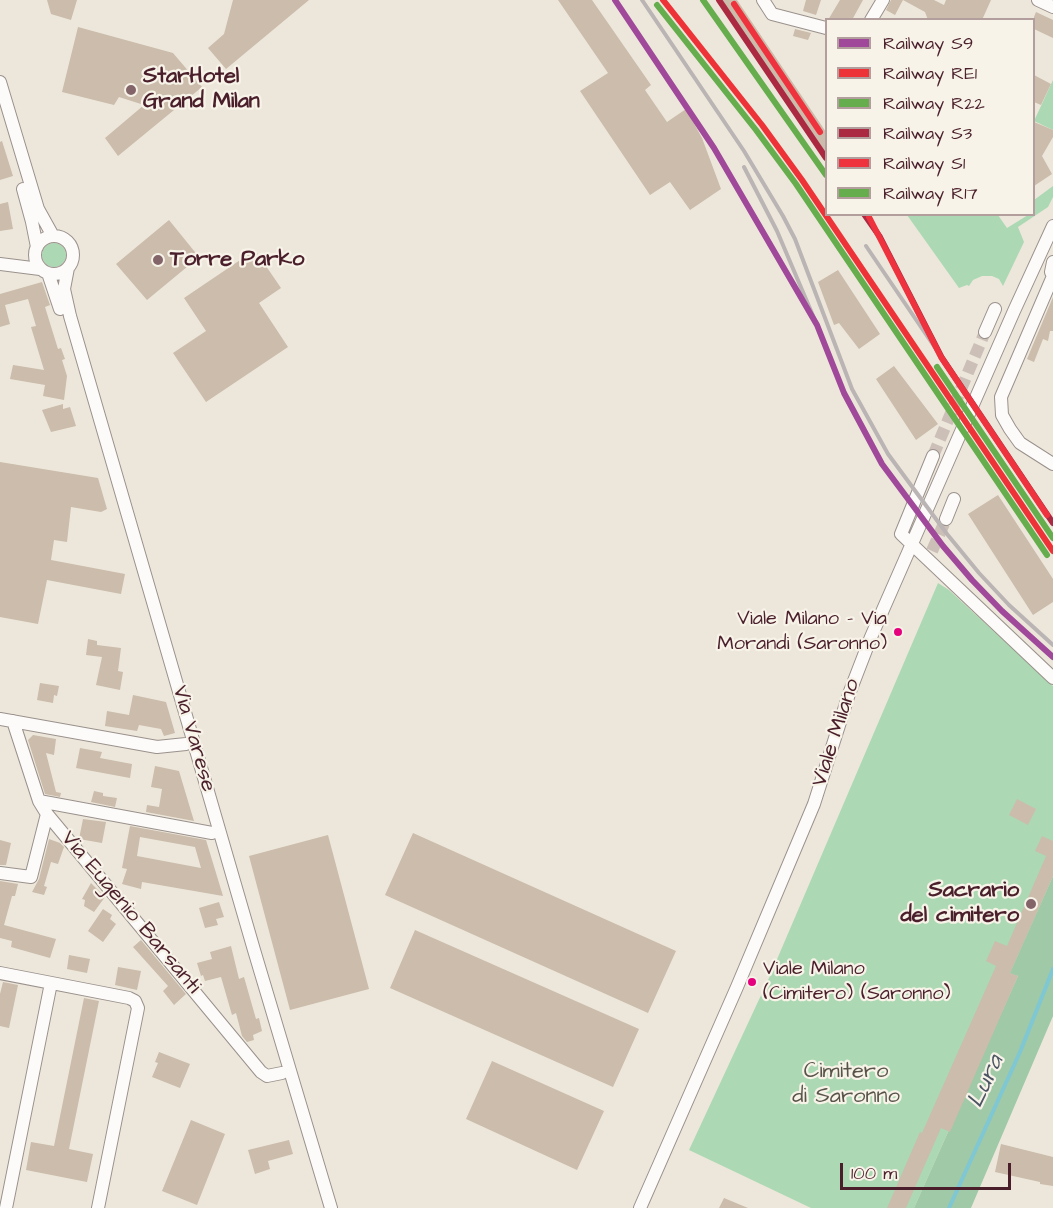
<!DOCTYPE html>
<style>
body{margin:0}
#map{position:relative;width:1053px;height:1208px;overflow:hidden;background:#ede7db;font-family:"Architects Daughter",sans-serif}
canvas{display:block}
.legend{position:absolute;left:825px;top:18px;width:210px;height:198px;box-sizing:border-box;background:#f7f3e8;border:2px solid #b29e9c;margin:0;padding:8px 10px;list-style:none;font-size:18px;color:#4a1f2b}
.legend li{display:flex;align-items:center;gap:12px;height:30px}
.legend b{width:30px;border:2px solid #b29e9c}
.scale{position:absolute;left:840px;top:1163px;width:171px;height:27px;box-sizing:border-box;border:3px solid #4a1f2b;border-top:0;padding-left:8px;font-size:18px;line-height:21px;white-space:nowrap;color:#4a1f2b;-webkit-text-stroke:4px #f7f3e8;paint-order:stroke}
</style>
<div id="map">
<canvas width="1053" height="1208"></canvas>
<ul class="legend">
<li><b style="height:8px;background:#a0499a"></b>Railway S9</li>
<li><b style="height:8px;background:#ee3338"></b>Railway RE1</li>
<li><b style="height:8px;background:#66ad4d"></b>Railway R22</li>
<li><b style="height:8px;background:#ab2a42"></b>Railway S3</li>
<li><b style="height:8px;background:#ee333e"></b>Railway S1</li>
<li><b style="height:8px;background:#66ad4d"></b>Railway R17</li>
</ul>
<div class="scale">100 m</div>
</div>
<script>
const ctx = document.querySelector('canvas').getContext('2d');
ctx.lineJoin = 'round';
function fill(path, color) { ctx.fillStyle = color; ctx.fill(path, 'evenodd'); }
const shape = rows => new Path2D(rows.map(r => 'M' + r).join(''));
function stroke(path, color, width, dash) { ctx.strokeStyle = color; ctx.lineWidth = width; ctx.lineCap = dash ? 'butt' : 'round'; ctx.setLineDash(dash || []); ctx.stroke(path); }
function label(font, color, halo, rows, align = 'center') {
  ctx.font = font + ' "Architects Daughter",sans-serif'; ctx.lineWidth = 4.5; ctx.setLineDash([]); ctx.textBaseline = 'middle'; ctx.strokeStyle = halo; ctx.fillStyle = color; for (const [text, x, y, turn = 0] of rows) {
    ctx.save(); ctx.translate(x, y); ctx.rotate((+turn || 0) * Math.PI / 180); ctx.textAlign = isNaN(turn) ? turn : align; if (halo) ctx.strokeText(text, 0, 0); ctx.fillText(text, 0, 0); ctx.restore();
  }
}
fill(shape([
 [1053,80,1053,130,1034,121],
 [1053,186,1053,197,1048,207,1018,227,1024,242,1003,286,999,279,992,276,982,276,973,280,969,286,967,285,959,288,907,215,978,216,998,215,1007,228,1028,215,1034,214,1034,200],
 '42 255a12 12 0 1 1 24 0a12 12 0 1 1-24 0Z',
 [938,583,949,590,1053,686,1053,876,1011,972,1018,976,914,1208,811,1208,689,1150,769,978]
]), '#acd9b3');
fill(shape([
 [1053,876,1053,1016,971,1208,914,1208,1018,976,1010,973]
]), '#a0c9a7');
stroke(shape([
 [949,1208,1020,1052,1053,969]
]), '#7fc7d2', 4);
fill(shape([
 [47,0,77,0,71,20,51,14],
 [233,0,309,0,226,69,208,48,224,34],
 [558,0,592,0,651,85,645,90,667,122,686,109,702,138,721,189,690,210,670,182,650,195,580,91,608,73],
 [722,0,737,0,826,132,826,156],
 [806,0,821,0,816,15,803,11],
 [840,0,863,0,852,20,828,20],
 [891,0,934,0,944,5,946,0,991,0,982,20,928,20,925,12,903,0,895,15,886,10],
 [1036,12,1053,20,1053,38,1034,29,1034,17],
 [78,27,173,53,202,87,118,156,105,138,144,105,119,97,114,105,62,92],
 [795,29,811,33,808,40,793,36],
 [1034,75,1051,84,1041,105,1034,102],
 [1034,122,1053,130,1053,137,1042,156,1052,174,1034,186],
 [2,141,13,176,0,180,0,142],
 [8,202,13,229,0,231,0,204],
 [169,220,199,257,147,300,116,264],
 [255,250,281,288,259,303,288,347,206,402,173,353,206,331,184,298],
 [838,270,880,334,859,349,839,323,834,325,818,282],
 [42,282,50,305,45,307,58,349,61,348,65,359,62,360,67,376,64,400,43,396,45,385,10,379,13,365,44,370,31,327,36,326,28,299,5,305,10,324,0,327,0,294],
 [1053,297,1053,331,1050,331,1048,341,1043,339,1034,362,1027,359],
 [894,366,938,424,916,440,876,379],
 [63,404,63,409,70,407,76,426,51,432,42,410],
 [0,462,98,478,107,509,101,512,71,507,67,542,54,540,51,560,125,574,121,594,47,580,38,624,0,617],
 [998,495,1053,579,1053,602,1033,615,968,514],
 [88,639,97,641,97,645,121,648,118,671,123,672,120,690,96,685,102,657,86,655],
 [40,683,59,686,57,696,54,695,53,703,37,700],
 [133,695,166,702,175,733,164,736,161,729,139,725,137,731,105,726,107,711,129,715],
 [33,735,56,739,54,755,46,753,56,792,61,793,60,797,45,794,28,740],
 [80,748,102,752,100,758,132,764,130,778,76,768],
 [155,766,179,771,194,821,146,812,147,805,159,807,162,789,151,787],
 [94,791,103,793,103,796,117,798,115,807,91,802],
 [1017,799,1036,809,1028,825,1009,815],
 [83,819,106,822,102,843,79,839],
 [130,826,206,840,223,896,142,882,141,889,122,884,127,869,122,868],
 [140,837,195,847,201,868,137,856],
 [413,833,676,951,648,1013,385,895],
 [328,835,369,989,290,1010,249,856],
 [1042,836,1053,841,1053,876,1010,973,1018,976,950,1132,941,1128,906,1208,887,1208,920,1132,922,1133,996,966,986,961,995,941,1007,946,1046,856,1035,851],
 [49,839,60,843,64,847,58,864,51,862,44,886,47,887,44,895,32,892,39,879],
 [0,840,11,843,6,865,0,865],
 [0,881,18,884,15,896,12,896,4,925,56,939,50,958,11,947,12,941,0,938],
 [91,883,105,897,94,912,84,906,85,900,82,899],
 [219,902,224,917,216,919,218,925,205,928,199,908],
 [103,909,112,915,110,919,116,924,103,942,88,931],
 [415,930,639,1029,613,1087,390,988],
 [141,940,186,994,174,1005,163,991,168,986,133,947],
 [231,946,239,979,244,977,256,1019,259,1018,262,1031,253,1035,254,1040,247,1042,242,1036,236,1013,232,1015,221,977,205,981,203,975,201,976,197,963,212,959,210,952],
 [69,955,90,959,87,973,67,969],
 [118,967,141,971,137,990,115,985],
 [3,982,18,985,9,1028,0,1026,0,994],
 [84,998,99,1001,69,1149,93,1154,87,1182,26,1170,31,1142,54,1146],
 [159,1052,190,1064,180,1088,152,1077,158,1063,155,1062],
 [492,1061,604,1111,577,1170,466,1119],
 [191,1120,225,1134,197,1205,162,1191],
 [289,1140,293,1154,268,1161,270,1169,255,1174,248,1150],
 [1001,1144,1053,1157,1053,1186,1040,1184,1040,1182,995,1172],
 [724,1198,748,1208,719,1208]
]), '#cbbcab');
stroke(shape([
 [933,456,985,332],
 [932,551,946,519]
]), '#ccbfb8', 12, [12, 6]);
const minor = shape([
 [763,0,772,14,826,28],
 [1038,0,1053,7],
 [871,20,883,0],
 [0,82,38,209,53,236],
 [23,189,32,222,37,247],
 '35 255a19 19 0 1 1 38 0a19 19 0 1 1-38 0Z',
 [1053,262,1051,272,1053,276],
 [0,264,40,269],
 [68,268,64,289,70,316,254,950,331,1208],
 [48,273,60,309],
 [1053,276,1001,397,1002,415,1010,429,1020,443,1053,464],
 [985,332,995,309],
 [933,456,901,534,1053,678],
 [946,519,954,499],
 [0,719,157,747,186,744],
 [13,721,39,801,47,814,261,1072,267,1076,282,1073],
 [39,801,212,833],
 [0,873,31,877,47,814],
 [0,973,129,998,135,1001,138,1008,98,1208],
 [6,1208,51,983],
 [640,1208,737,987,814,804,849,694,871,637,1014,311,1053,226]
]);
stroke(minor, '#9a918c', 14);
stroke(minor, '#fcfbfa', 12);
stroke(shape([
 [642,0,744,151,783,216,795,239,852,389,888,454,947,534,979,573,1009,605,1053,645],
 [744,167,777,231,817,325],
 [866,246,942,358]
]), '#bab4b4', 4);
stroke(shape([
 [615,0,714,148,817,325,844,393,882,464,943,546,972,580,1002,611,1053,657]
]), '#a0499a', 6);
stroke(shape([
 [663,0,762,125,802,180,1053,551]
]), '#ee3338', 6);
stroke(shape([
 [657,5,756,130,796,184,1047,555]
]), '#66ad4d', 6);
stroke(shape([
 [719,0,826,158],
 [864,214,880,237,942,358,1053,523]
]), '#ab2a42', 6);
stroke(shape([
 [734,4,820,132],
 [869,217,941,357,1047,515]
]), '#ee333e', 6);
stroke(shape([
 [703,0,826,175],
 [937,367,1053,538]
]), '#66ad4d', 6);
for (const [x, y, r, color] of [
 [131,90,6,"#836569"],
 [158,260,6,"#836569"],
 [898,632,5,"#e5007d"],
 [1031,904,6,"#836569"],
 [752,982,5,"#e5007d"]
]) { const dot = new Path2D(); dot.arc(x, y, r, 0, 2 * Math.PI); ctx.fillStyle = color; ctx.fill(dot); stroke(dot, '#f7f3e8', 2); }
label('20px', '#4a1f2b', '#f7f3e8', [
 ["Viale Milano - Via",887,620],
 ["Morandi (Saronno)",887,645],
 ["Viale Milano",763,970,"left"],
 ["(Cimitero) (Saronno)",763,995,"left"]
], 'right');
label('bold 22px', '#4a1f2b', '#f7f3e8', [
 ["StarHotel",143,77],
 ["Grand Milan",143,102],
 ["Torre Parko",170,260],
 ["Sacrario",1019,891,"right"],
 ["del cimitero",1019,916,"right"]
], 'left');
label('22px', '#4a1f2b', '#f7f3e8', [
 ["Viale Milano",837,733,-72],
 ["Via Varese",193,739,74],
 ["Via Eugenio Barsanti",130,913,50]
]);
label('22px', '#58544a', '#f7f3e8', [
 ["Cimitero",846,1072],
 ["di Saronno",846,1097]
]);
label('italic 24px', '#4c5564', '#f7f3e8', [
 ["Lura",987,1082,-65]
]);
</script>
